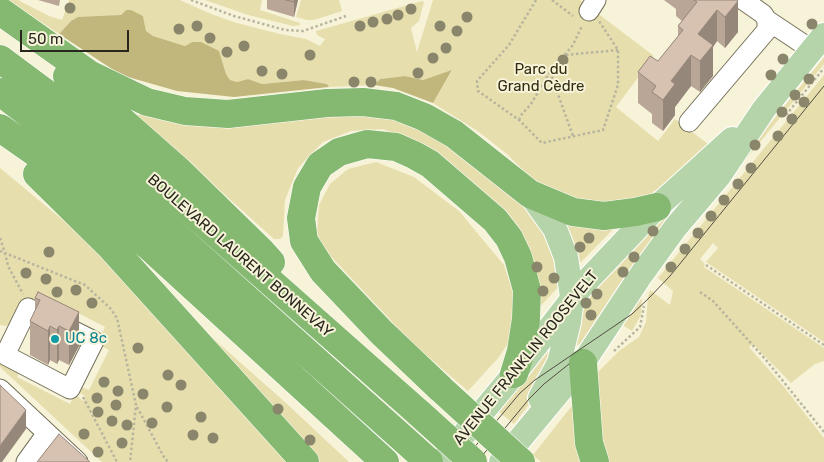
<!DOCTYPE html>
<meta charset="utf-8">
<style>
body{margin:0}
#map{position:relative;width:824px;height:462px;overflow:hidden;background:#f7f3d9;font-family:Rubik,sans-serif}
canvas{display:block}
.scale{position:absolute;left:20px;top:30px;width:109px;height:22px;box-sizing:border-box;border:2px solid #28271d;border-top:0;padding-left:6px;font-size:15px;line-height:18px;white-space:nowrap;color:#28271d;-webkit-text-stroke:4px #f7f3d9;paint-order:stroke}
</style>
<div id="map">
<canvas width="824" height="462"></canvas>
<div class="scale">50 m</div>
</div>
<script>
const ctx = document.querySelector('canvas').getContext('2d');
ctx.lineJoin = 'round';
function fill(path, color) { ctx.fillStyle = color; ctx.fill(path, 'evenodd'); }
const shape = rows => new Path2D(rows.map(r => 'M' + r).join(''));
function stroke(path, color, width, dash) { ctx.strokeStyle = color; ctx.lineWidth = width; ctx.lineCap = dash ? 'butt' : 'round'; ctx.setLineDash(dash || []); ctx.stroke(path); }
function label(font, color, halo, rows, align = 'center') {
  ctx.font = font + ' Rubik,sans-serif'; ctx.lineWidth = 4; ctx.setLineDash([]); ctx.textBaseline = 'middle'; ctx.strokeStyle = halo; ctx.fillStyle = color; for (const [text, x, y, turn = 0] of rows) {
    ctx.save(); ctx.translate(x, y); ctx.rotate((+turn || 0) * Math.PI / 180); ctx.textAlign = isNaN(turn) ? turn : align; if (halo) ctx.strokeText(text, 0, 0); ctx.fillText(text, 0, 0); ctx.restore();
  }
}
fill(shape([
 [8,0,18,0,49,16,62,20,69,0,180,0,211,14,237,23,280,34,306,39,320,46,325,39,317,35,316,31,422,1,424,2,419,21,411,28,417,52,433,0,580,0,654,56,616,107,658,141,675,119,708,144,663,189,654,191,638,205,566,204,530,177,507,154,479,132,433,103,452,71,423,80,405,76,380,79,374,85,329,87,327,84,304,80,262,84,248,79,237,82,230,80,226,74,219,51,192,42,185,46,153,36,146,31,143,16,126,10,121,15,71,21,59,34],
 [205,0,262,0,260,10,300,23,300,25,293,26,248,15],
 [301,0,339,0,342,11,314,20,307,20,296,17],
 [824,57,824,64,729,180,727,177],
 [824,75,824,342,706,262,718,248,713,243,700,259,705,264,704,267,824,348,824,361,815,364,791,383,753,344,749,347,784,387,824,438,824,462,602,462,591,384,598,372,619,351,639,337,646,322,648,296,650,290,670,305,673,291,658,278],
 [145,112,183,124,230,128,282,121,371,113,403,121,438,137,533,210,559,259,562,283,537,310,535,283,432,151,383,129,351,131,323,142,298,168,285,200,283,236,280,239,274,239,137,116],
 [376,162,414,177,459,211,504,265,515,300,512,337,499,357,468,391,411,342,324,249,317,233,319,205,330,184,348,169],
 [0,168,70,226,137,292,297,462,102,462,0,367,0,345,20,370,17,377,70,404,75,394,83,401,85,396,76,391,79,386,89,390,109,350,97,344,105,327,55,301,48,315,21,302,10,323,6,326,0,325],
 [707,173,590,338,570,350,575,307],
 [558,213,621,221,581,262,576,261],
 [642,292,641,315,632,331,618,322],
 [180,309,286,403,349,462,311,462],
 [562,333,534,398,514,424,498,411],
 [578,398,588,462,541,462,533,455]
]), '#e7dead');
fill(shape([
 [126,10,131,10,143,16,146,31,153,36,185,46,192,42,201,42,219,51,226,74,230,80,237,82,248,79,262,84,304,80,327,84,329,87,234,97,177,91,121,75,59,34,71,21,78,17,121,15],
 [452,70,433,103,393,88,374,85,380,79,405,76,423,80]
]), '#c1b77d');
const minor = shape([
 [589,11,596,0],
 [767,20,812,50],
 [689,122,767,30,767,20,763,14,743,0],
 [28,308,94,341,70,389,5,355,28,308],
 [0,389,78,462],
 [26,462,47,433]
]);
const major = shape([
 [530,194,555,229,566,257,572,297,569,322,559,363,540,398],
 [441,462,514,374,583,285,657,207,732,139],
 [501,462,583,363,641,275,675,228,719,176,764,109,824,35]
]);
const highway = shape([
 [0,11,89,74,147,102,185,111,228,114,327,103,363,102,396,106,424,117,454,134,530,194,573,212,604,216,635,212,657,207],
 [0,59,86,123,168,191,420,414],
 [67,76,94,96,179,171,262,252,271,262],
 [0,92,62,139,144,207,429,462],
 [0,128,43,158,132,231,385,462],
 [37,174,111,247,305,462],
 [583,363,589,443,595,462],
 [441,389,381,332,323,271,304,241,301,218,307,187,320,165,339,152,367,144,396,147,414,155,430,164,495,220,509,238,518,257,527,290,526,319,521,351,514,374]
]);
stroke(minor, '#747059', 21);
stroke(major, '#fff', 26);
stroke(highway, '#fff', 29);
stroke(shape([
 [191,0,234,16,285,30,303,31,346,16],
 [536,0,509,45,477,81,478,91,519,120,542,143,603,130,618,85,618,50,599,21],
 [552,0,573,16],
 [566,55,618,50],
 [550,72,573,136],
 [786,115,824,68],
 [519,120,522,114,531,104,550,72,573,45,582,26],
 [0,238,5,253,85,285,110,308,117,318,136,405,130,462],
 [0,251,5,253,8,266,23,294],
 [706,265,824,345],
 [700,292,713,301,766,360,824,432],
 [614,351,640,327,644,306],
 [83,397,117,462],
 [137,407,165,459,169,462]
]), '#b8b59f', 2.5, [2.5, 2.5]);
stroke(minor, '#fff', 19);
stroke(major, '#b6d4aa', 24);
stroke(highway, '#85b871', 28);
stroke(shape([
 [462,462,520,393,535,380,632,314,648,299,670,276,824,86],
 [477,462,529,399,544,384,569,364]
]), '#514f42', 1);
const highwayBridge = shape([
 [441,389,521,462],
 [420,414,473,462]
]);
stroke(highwayBridge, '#fff', 29, []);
stroke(highwayBridge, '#85b871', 28);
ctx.fillStyle = '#8a866b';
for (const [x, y] of [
 [70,8],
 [411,9],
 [398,15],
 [467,17],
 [387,19],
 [373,22],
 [812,24],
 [197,26],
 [360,26],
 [440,26],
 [179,29],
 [457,31],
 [210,38],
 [244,46],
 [446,48],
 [227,52],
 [310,55],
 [433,58],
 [783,59],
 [563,60],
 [262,71],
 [418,73],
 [282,74],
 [771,75],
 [809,79],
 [354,82],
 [371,82],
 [795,95],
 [804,102],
 [782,112],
 [792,119],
 [778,136],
 [755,145],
 [751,168],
 [738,184],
 [724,200],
 [711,216],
 [653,231],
 [698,233],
 [589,238],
 [580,247],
 [685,249],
 [49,252],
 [634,257],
 [537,267],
 [671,267],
 [623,272],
 [26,273],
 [554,278],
 [46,279],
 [76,290],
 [543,291],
 [57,292],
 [597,294],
 [92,303],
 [586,303],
 [591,315],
 [138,348],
 [168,375],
 [104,382],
 [181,385],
 [118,391],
 [143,394],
 [97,398],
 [116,405],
 [167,407],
 [278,409],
 [98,412],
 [201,417],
 [112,421],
 [152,423],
 [127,425],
 [84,434],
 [193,435],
 [213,438],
 [310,440],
 [122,443],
 [98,452]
]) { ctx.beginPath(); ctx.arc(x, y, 5.5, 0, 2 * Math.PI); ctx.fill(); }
fill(shape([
 [38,0,60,0,59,6],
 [267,0,298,0,294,17,267,9],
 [664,0,737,0,738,32,725,48,717,41,713,47,713,76,700,92,691,86,675,107,675,115,663,131,652,123,652,114,638,103,638,72,658,61,678,36,678,26,682,21,676,16,676,9],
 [35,298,79,312,79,346,69,365,59,360,57,364,50,360,48,365,30,355,30,321,35,311]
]), '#b9a697');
fill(shape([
 [294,0,298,0,294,17],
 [738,1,738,32,725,48,725,17],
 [717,10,717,41,713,47,713,76,700,92,700,61,698,34],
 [691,55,691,86,675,107,675,115,663,131,663,100,671,81],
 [79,312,79,346,69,365,69,331],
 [50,326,50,360,48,365,48,331],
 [59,326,59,360,57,364,57,330],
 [26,410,26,429,2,462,0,462,0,446]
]), '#96877b');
const building = shape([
 [286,0,294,0,294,2,286,0],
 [694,0,737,0,738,1,725,17,717,10,698,34,713,45,700,61,691,55,671,81,675,84,663,100,652,92,656,86,638,72,650,56,658,61,683,30,678,26,697,2,694,0],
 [38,292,79,312,69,331,59,326,57,330,50,326,48,331,30,321,40,300,35,298,38,292],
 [0,385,26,410,0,446,0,385],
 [59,434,90,462,37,462,59,434]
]);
fill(building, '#d7c1b0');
stroke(building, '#96877b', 1);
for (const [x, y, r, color] of [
 [55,339,5,"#0f9aa8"]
]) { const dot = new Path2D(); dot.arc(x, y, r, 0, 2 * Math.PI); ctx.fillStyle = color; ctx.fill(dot); stroke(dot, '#f7f3d9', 2); }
label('15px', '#312c11', '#f7f3d9', [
 ["Parc du",541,70],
 ["Grand Cèdre",541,87]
]);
label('15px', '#28271d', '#f7f3d9', [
 ["BOULEVARD LAURENT BONNEVAY",240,256,41],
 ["AVENUE FRANKLIN ROOSEVELT",526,358,-51]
]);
label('15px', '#0d838f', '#f7f3d9', [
 ["UC 8c",65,339]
], 'left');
</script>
